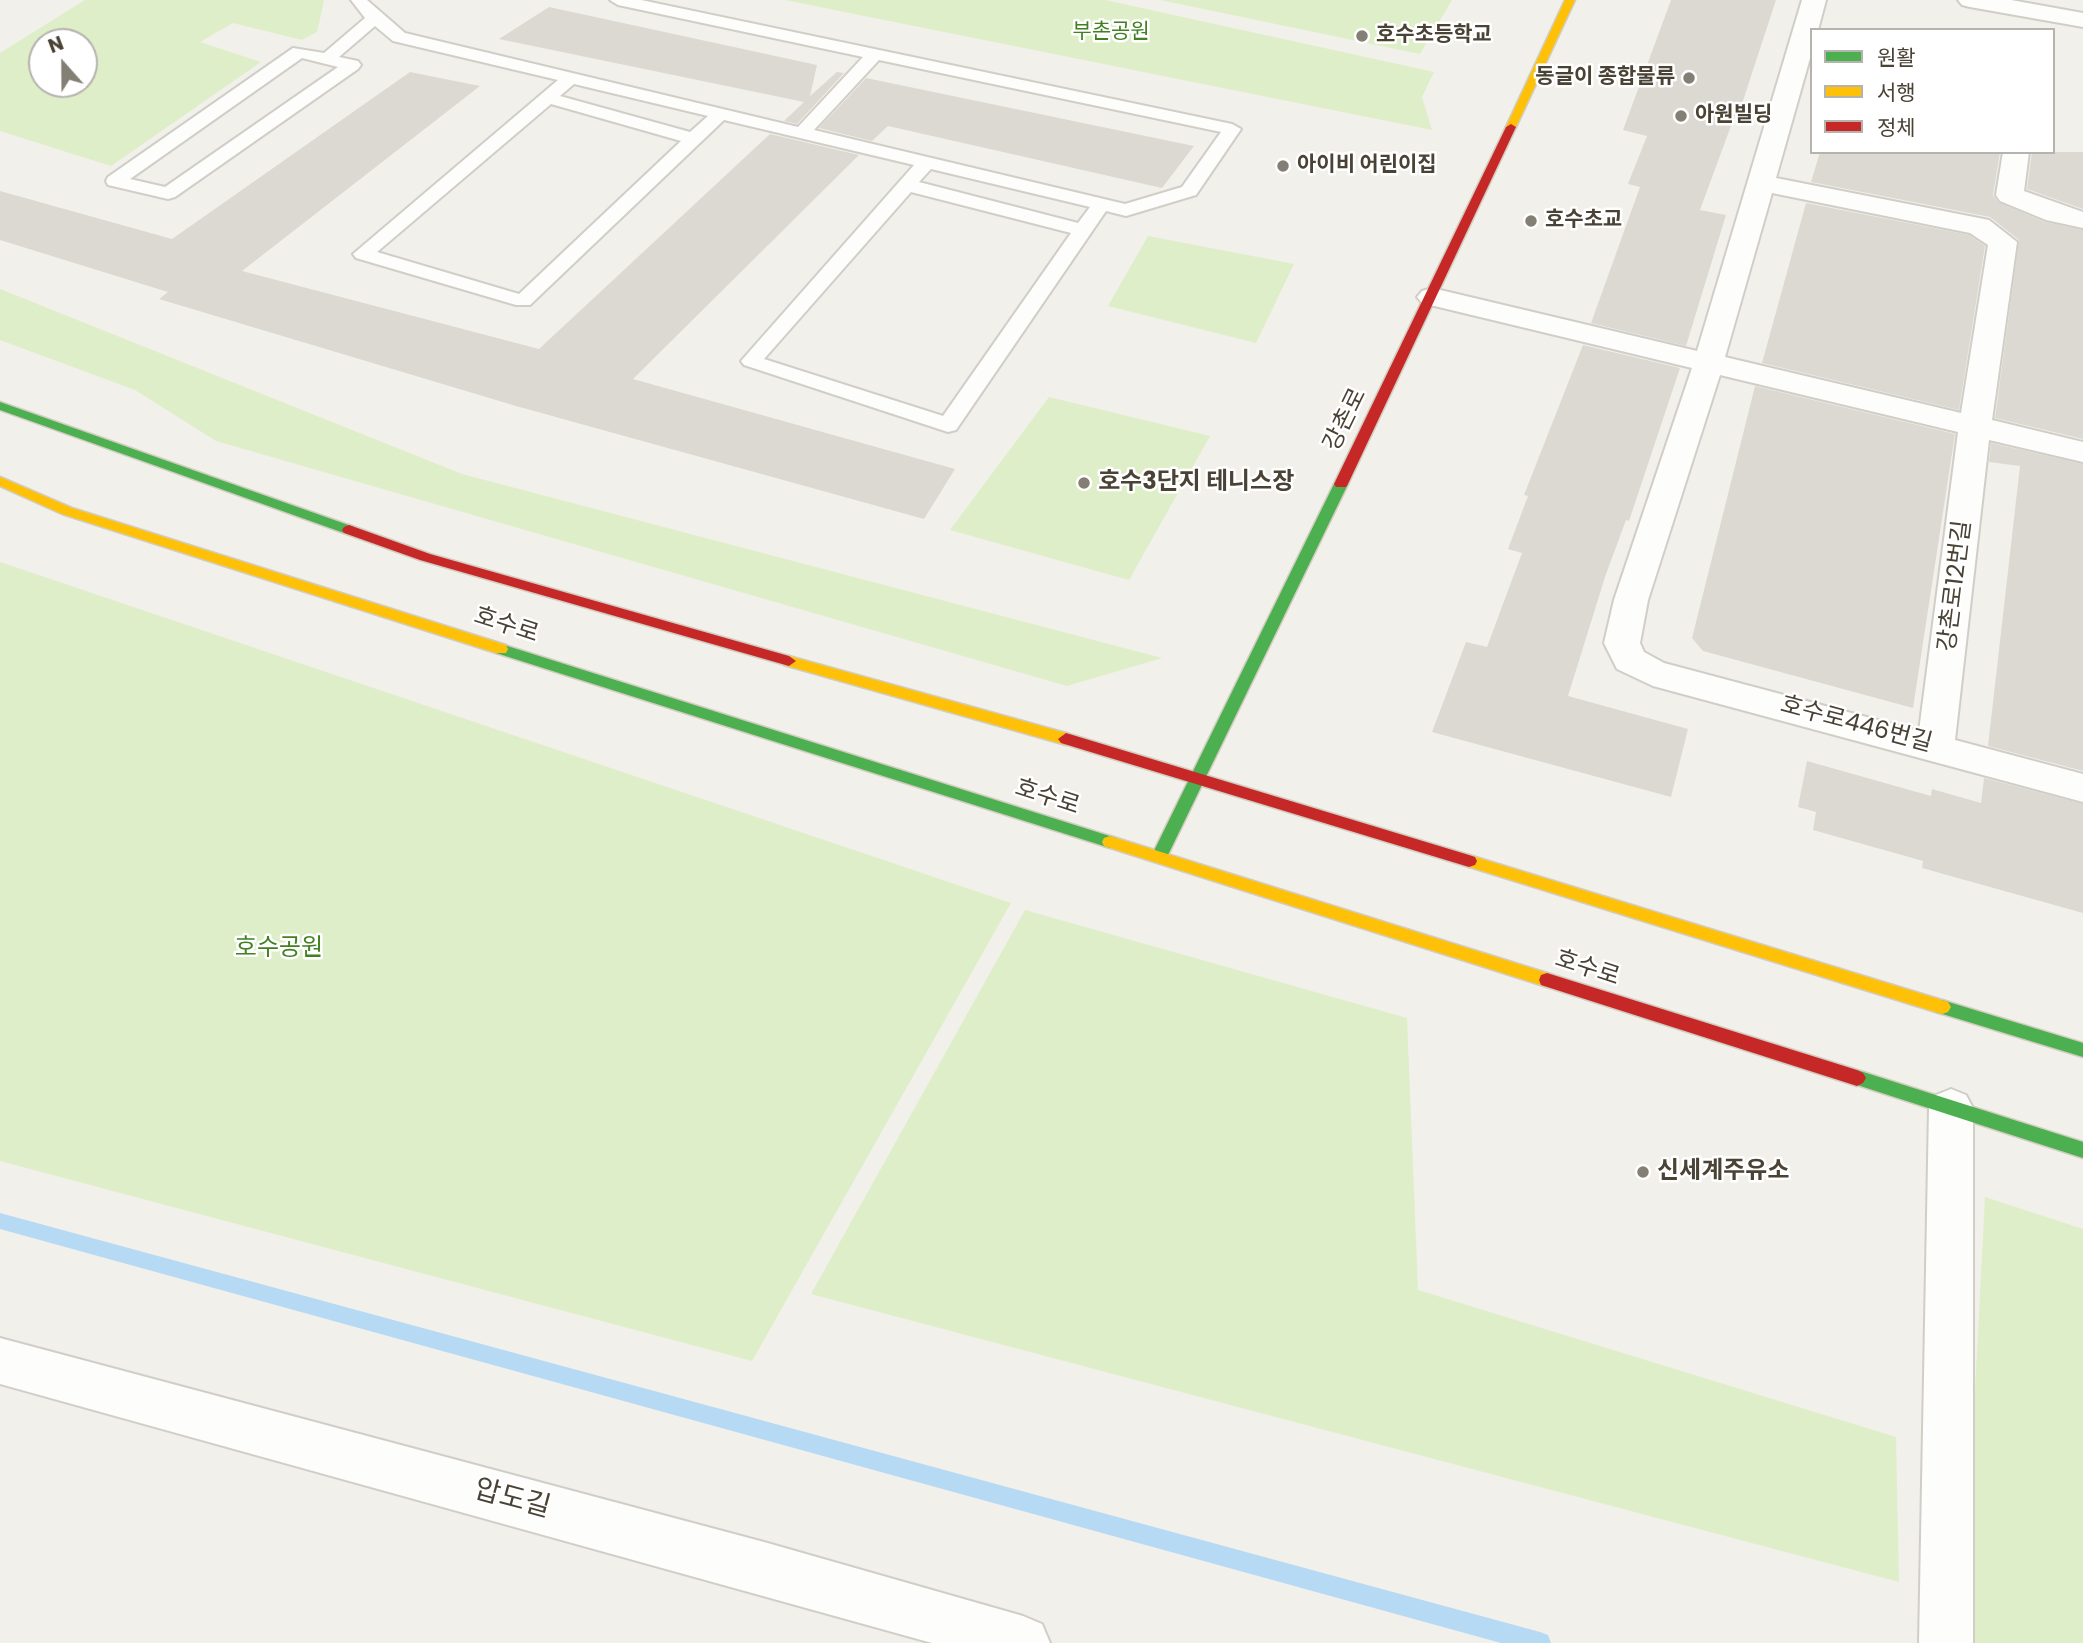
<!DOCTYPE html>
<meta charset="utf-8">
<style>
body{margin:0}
#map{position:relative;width:2083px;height:1643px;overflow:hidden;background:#f2f0ea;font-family:Poppins,"Noto Sans KR",sans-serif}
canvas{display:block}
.legend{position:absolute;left:1810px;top:28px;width:245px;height:126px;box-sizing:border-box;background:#fff;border:2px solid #b6b3ae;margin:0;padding:9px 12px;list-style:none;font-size:21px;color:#494235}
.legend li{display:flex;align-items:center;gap:14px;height:35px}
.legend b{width:35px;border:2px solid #b6b3ae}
.north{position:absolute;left:28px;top:28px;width:70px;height:70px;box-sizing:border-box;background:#fff;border:2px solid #b6b3ae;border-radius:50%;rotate:339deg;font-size:19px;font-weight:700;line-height:28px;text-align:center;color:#494235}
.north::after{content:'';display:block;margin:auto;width:24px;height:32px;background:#847f74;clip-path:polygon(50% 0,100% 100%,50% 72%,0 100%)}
</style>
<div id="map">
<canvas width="2083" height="1643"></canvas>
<ul class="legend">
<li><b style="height:9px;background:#4caf50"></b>원활</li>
<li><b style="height:9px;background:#ffc107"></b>서행</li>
<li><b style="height:9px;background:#c62828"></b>정체</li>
</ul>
<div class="north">N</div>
</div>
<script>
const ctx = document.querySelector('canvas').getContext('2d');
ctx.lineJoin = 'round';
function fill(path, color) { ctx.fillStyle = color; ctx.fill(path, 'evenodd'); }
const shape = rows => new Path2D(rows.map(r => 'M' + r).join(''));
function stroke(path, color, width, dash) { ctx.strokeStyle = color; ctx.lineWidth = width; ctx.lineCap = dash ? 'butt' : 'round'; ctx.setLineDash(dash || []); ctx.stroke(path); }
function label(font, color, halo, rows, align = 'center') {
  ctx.font = font + ' Poppins,"Noto Sans KR",sans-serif'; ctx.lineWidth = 5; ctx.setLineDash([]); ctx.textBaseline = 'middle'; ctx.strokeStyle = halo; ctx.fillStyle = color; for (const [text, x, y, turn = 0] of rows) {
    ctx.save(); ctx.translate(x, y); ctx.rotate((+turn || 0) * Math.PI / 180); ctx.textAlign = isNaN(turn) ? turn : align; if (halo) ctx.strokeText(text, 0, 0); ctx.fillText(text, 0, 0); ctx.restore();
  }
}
fill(shape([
 [85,0,323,0,324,1,317,32,302,40,233,23,200,42,261,62,111,166,0,131,0,53],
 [42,42,84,42,84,84,42,84],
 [785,0,1105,0,1434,72,1422,97,1432,130],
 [1160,0,1452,0,1420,54],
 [1148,236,1294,264,1256,343,1108,306],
 [0,289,462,474,1162,658,1067,686,216,441,135,390,0,340],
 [1049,397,1210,436,1129,580,950,530],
 [0,562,1011,903,752,1361,0,1161],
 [1025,910,1407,1018,1418,1290,1896,1437,1899,1582,811,1294],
 [1985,1197,2083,1229,2083,1643,1962,1643]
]), '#deeec8');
fill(shape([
 [0,1213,1540,1632,1548,1635,1551,1643,1501,1643,0,1229,0,1213]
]), '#b6d9f4');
fill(shape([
 [1671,0,1776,0,1738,116,1735,115,1700,210,1726,215,1686,346,1591,323,1640,187,1628,184,1647,136,1623,130],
 [549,7,817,65,810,96,837,72,844,73,797,124,784,121,804,102,499,39],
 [410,72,480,86,242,271,539,349,770,134,859,155,633,379,955,469,924,519,516,406,159,299,168,292,0,240,0,191,172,239],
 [866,78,1194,146,1162,188,888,126,872,141,819,128],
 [1820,152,2000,152,1993,195,1998,202,2045,222,2083,230,2083,439,1995,418,2019,240,1990,217,1811,182],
 [2032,152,2083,152,2083,209,2027,189],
 [1806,203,1969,235,1985,246,1959,410,1762,363],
 [1583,345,1680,368,1629,521,1626,520,1606,574,1568,696,1688,729,1671,797,1432,732,1466,642,1487,647,1522,553,1508,549,1528,496,1524,495],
 [1755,386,1955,434,1913,708,1703,651,1692,638],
 [1991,443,2083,464,2083,771,1988,746,2020,466,1989,462],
 [1807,761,1931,796,1932,789,1981,803,1984,778,2083,804,2083,913,1922,868,1923,861,1813,830,1816,812,1798,807]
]), '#dcd9d2');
const lane = shape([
 [351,0,367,0,405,33,798,127,863,57,618,5,610,0,641,0,1232,124,1241,129,1196,195,1126,216,1106,211,956,430,948,432,744,365,741,361,914,165,724,120,530,305,516,305,356,258,353,254,558,80,393,41,375,26,339,57,358,61,361,65,358,69,175,197,168,199,108,185,106,181,108,177,293,48,324,53,365,18,351,0],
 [302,58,338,67,165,187,130,179,302,58],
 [879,60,1221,132,1182,187,1125,204,814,130,879,60],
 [574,84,708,116,690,132,560,96,574,84],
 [551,104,681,141,519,294,377,252,551,104],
 [931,169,1090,207,1078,223,919,182,931,169],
 [911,192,1071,233,943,416,764,359,911,192]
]);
const street = shape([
 [1802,0,1826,0,1818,30,1812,30,1812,51,1776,178,1989,220,2017,242,1992,420,2083,442,2083,462,1989,440,1955,740,2083,774,2083,802,1653,686,1617,669,1604,643,1614,600,1692,368,1422,303,1417,297,1422,291,1432,288,1697,351,1802,0],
 [1772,193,1970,233,1988,245,1961,413,1725,357,1772,193],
 [1720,375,1958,432,1919,731,1664,663,1644,652,1640,643,1648,600,1720,375],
 [1958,0,2011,0,2083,13,2083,27,1970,7,1962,5,1958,0],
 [2003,152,2029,152,2024,191,2083,212,2083,228,2046,220,2000,201,1996,195,2003,152],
 [1951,1089,1966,1095,1973,1108,1973,1643,1919,1643,1929,1108,1936,1095,1951,1089],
 [0,1338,764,1542,1023,1616,1042,1624,1050,1643,932,1643,0,1384,0,1338]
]);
const fast = shape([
 [0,402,354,527,356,530,354,533,344,533,0,410,0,402],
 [1341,480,1348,484,1167,857,1165,861,1153,861,1151,857,1334,484,1341,480],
 [501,644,1116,838,1118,842,1116,846,1110,848,496,653,494,649,496,645,501,644],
 [1942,1000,2083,1043,2083,1057,1936,1012,1933,1007,1936,1002,1942,1000],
 [1857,1070,2083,1142,2083,1158,1851,1083,1848,1078,1851,1073,1857,1070]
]);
const slow = shape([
 [1565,0,1575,0,1516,127,1507,129,1506,127,1565,0],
 [0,477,72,508,506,645,508,649,506,653,496,653,62,514,0,486,0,477],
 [789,656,1066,733,1074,739,1066,745,784,665,782,661,789,656],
 [1110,836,1547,973,1553,975,1555,980,1553,985,1547,987,1104,846,1102,842,1104,838,1110,836],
 [1469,855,1942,1000,1948,1002,1951,1007,1948,1012,1942,1014,1463,865,1461,861,1463,857,1469,855]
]);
const jam = shape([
 [1511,124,1516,127,1348,484,1346,487,1336,487,1334,484,1506,127,1511,124],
 [349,525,430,554,789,656,796,661,789,666,420,560,344,533,342,530,344,527,349,525],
 [1066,733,1469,855,1475,857,1477,861,1475,865,1469,867,1061,743,1058,739,1066,733],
 [1547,973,1857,1070,1863,1073,1866,1078,1863,1083,1857,1086,1541,985,1539,980,1541,975,1547,973]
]);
stroke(lane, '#d0cec7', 4);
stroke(street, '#d0cec7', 4);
stroke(fast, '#d2cdc0', 3);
stroke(slow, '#d2cdc0', 3);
stroke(jam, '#d2cdc0', 3);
fill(lane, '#fdfdfc');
fill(street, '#fdfdfc');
fill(fast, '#4caf50');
fill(slow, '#ffc107');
fill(jam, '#c62828');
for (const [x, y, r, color] of [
 [1362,36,7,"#847f74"],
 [1689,78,7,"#847f74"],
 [1681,116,7,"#847f74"],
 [1283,166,7,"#847f74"],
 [1531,221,7,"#847f74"],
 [1084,483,7,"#847f74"],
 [1643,1172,7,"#847f74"]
]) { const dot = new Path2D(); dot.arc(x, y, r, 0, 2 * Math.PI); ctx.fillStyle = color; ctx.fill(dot); stroke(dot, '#fff', 2.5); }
label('21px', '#428122', '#fff', [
 ["부촌공원",1111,33]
]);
label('bold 21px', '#494235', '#fff', [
 ["호수초등학교",1376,36],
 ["동글이 종합물류",1675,78,"right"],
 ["아원빌딩",1695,116],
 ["아이비 어린이집",1297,166],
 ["호수초교",1545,221]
], 'left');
label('24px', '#494235', '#fff', [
 ["강촌로",1346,420,-64],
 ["강촌로12번길",1956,586,-83],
 ["호수로",506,626,18],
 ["호수로446번길",1856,725,15],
 ["호수로",1047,798,18],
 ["호수로",1587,969,18]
]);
label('bold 24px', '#494235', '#fff', [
 ["호수3단지 테니스장",1098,483],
 ["신세계주유소",1657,1172]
], 'left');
label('24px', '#428122', '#fff', [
 ["호수공원",279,949]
]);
label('28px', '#494235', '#fff', [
 ["압도길",512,1500,15]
]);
</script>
